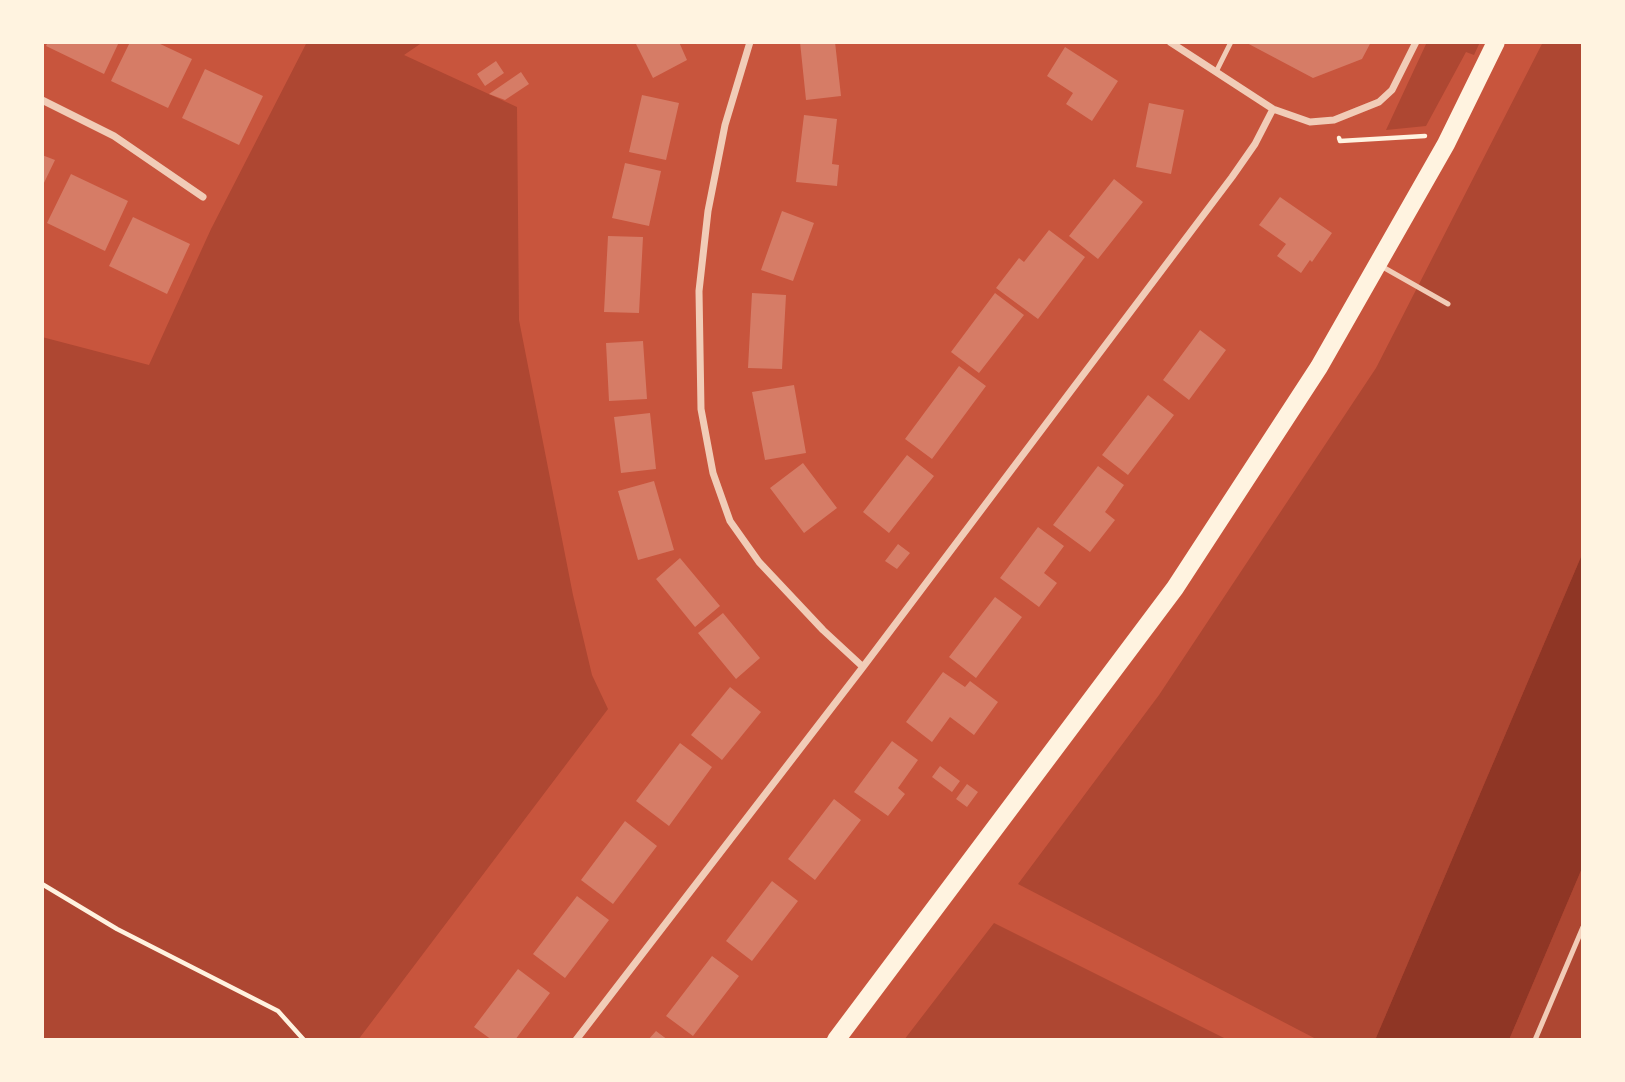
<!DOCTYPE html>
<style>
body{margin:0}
#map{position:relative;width:1625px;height:1082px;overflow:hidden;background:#c8553d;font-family:"Fira Sans Condensed",sans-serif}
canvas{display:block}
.frame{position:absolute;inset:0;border:44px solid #fff3e0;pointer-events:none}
</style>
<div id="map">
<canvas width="1625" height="1082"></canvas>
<div class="frame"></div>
</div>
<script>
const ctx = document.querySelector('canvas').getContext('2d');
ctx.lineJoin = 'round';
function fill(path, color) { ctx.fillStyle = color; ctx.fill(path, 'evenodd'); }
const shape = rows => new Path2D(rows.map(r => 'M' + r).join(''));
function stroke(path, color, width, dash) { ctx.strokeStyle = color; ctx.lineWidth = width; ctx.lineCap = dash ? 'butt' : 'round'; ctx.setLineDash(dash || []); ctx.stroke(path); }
fill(shape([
 [307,42,423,42,404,55,517,107,519,320,573,595,592,675,608,709,358,1040,42,1040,42,337,149,365,211,229],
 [1427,42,1480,42,1474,55,1466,52,1426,126,1386,130],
 [1543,42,1583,42,1583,552,1375,1040,1318,1040,1018,884,1159,695,1376,368],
 [1583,866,1583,1040,1509,1040],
 [994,923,1228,1040,904,1040]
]), '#ae4732');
fill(shape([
 [1583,552,1583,866,1509,1040,1375,1040]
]), '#8f3625');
fill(shape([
 [48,42,119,42,104,74,46,46],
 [130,42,156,42,192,59,168,108,111,81],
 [635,42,679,42,687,60,653,78],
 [800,42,835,42,841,96,806,100],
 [1245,42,1371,42,1362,59,1313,78],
 [1065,47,1118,81,1092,121,1066,104,1073,93,1047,76],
 [496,61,504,73,485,86,477,74],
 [205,69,263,96,239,145,182,118],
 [521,72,529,84,505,100,489,94],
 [642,95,679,103,666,160,629,152],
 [1149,103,1184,110,1171,174,1136,167],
 [804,115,837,119,832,164,839,165,837,186,796,182],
 [42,155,55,160,42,187],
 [625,163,661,171,649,226,612,218],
 [71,174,128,201,105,251,47,223],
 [1114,179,1143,202,1098,259,1069,236],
 [1280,197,1332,233,1312,262,1310,260,1301,273,1277,256,1286,244,1259,225],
 [782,211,814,223,793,281,761,270],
 [133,217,190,244,167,294,109,266],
 [1049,230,1085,257,1038,319,996,288,1019,258,1024,262],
 [608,236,643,237,639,313,604,312],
 [752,293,786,295,782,369,748,368],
 [995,293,1024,315,979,373,951,352],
 [1200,330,1226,350,1189,400,1163,380],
 [643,341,647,399,609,401,606,343],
 [959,366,986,386,932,459,905,439],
 [794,385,806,453,765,460,752,392],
 [1148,395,1174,415,1128,475,1102,455],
 [650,413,656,469,621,473,614,417],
 [907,455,934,476,889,533,863,512],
 [803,463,837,508,804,533,770,488],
 [1098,466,1124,485,1105,512,1115,520,1090,552,1053,525],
 [654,481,674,550,638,560,618,491],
 [1038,527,1064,546,1044,573,1057,583,1039,607,1000,578],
 [898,544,910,553,897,569,885,561],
 [680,558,720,606,695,627,656,579],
 [995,597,1022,617,976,678,949,657],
 [723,613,760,658,736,679,698,633],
 [943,672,965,687,970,681,998,702,974,735,950,717,932,742,906,722],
 [730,687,761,712,722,760,691,735],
 [892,741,918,760,898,788,905,794,888,816,854,792],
 [680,743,712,767,669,826,636,801],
 [940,766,960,781,952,792,932,777],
 [967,784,978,792,967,807,956,799],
 [834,799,861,820,815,880,788,859],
 [625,821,657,846,613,904,581,880],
 [772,881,798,901,752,961,726,941],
 [577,896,609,920,565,978,533,954],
 [712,956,739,976,693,1036,666,1016],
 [518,969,550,993,515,1040,492,1040,474,1027],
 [656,1031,668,1040,648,1040]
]), '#d67c66');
stroke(shape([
 [1339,138,1340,141,1425,136],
 [42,884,117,929,278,1011,304,1040]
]), '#fff3e0', 4.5);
stroke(shape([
 [1216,72,1231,42],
 [1381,266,1448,304],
 [1535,1040,1583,927]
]), '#f1ccb7', 5);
stroke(shape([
 [750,42,725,125,708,211,699,291,701,409,713,473,730,521,759,562,823,630,863,667],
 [1170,42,1273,109,1310,122,1334,120,1379,102,1392,90,1416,42],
 [42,100,114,136,203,197],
 [576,1040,863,667,1232,177,1255,144,1273,109]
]), '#f1ccb7', 7);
stroke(shape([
 [836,1040,1175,588,1319,367,1446,144,1496,42]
]), '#fff3e0', 18);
</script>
